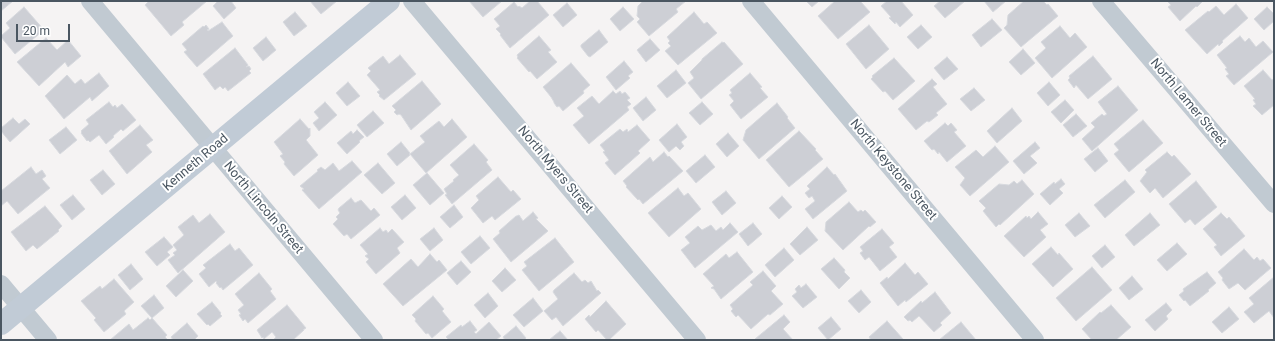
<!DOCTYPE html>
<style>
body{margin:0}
#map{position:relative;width:1275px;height:341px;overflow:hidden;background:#f5f3f3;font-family:Roboto,sans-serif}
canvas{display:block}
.frame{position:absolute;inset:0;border:2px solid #4a5661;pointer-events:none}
.scale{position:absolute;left:16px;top:24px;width:54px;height:18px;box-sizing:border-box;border:2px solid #4a5661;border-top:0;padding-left:5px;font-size:12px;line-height:14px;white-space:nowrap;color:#4a5661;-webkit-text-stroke:3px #fff;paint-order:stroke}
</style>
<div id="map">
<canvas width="1275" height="341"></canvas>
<div class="frame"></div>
<div class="scale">20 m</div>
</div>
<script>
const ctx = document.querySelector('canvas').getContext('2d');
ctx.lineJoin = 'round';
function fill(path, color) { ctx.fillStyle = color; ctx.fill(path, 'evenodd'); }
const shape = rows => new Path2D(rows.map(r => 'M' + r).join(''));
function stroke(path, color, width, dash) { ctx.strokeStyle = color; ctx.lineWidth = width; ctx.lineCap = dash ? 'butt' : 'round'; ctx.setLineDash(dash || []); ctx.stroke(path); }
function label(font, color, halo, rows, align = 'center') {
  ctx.font = font + ' Roboto,sans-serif'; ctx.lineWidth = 4; ctx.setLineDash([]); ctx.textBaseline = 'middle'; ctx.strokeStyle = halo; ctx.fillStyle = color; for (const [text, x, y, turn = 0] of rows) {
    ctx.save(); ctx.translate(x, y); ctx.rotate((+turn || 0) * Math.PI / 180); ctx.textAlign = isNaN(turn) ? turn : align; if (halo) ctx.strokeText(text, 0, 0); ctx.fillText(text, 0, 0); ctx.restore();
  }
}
const building = shape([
 [1,1,13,1,1,11,1,1],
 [149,1,207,1,182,22,184,25,171,36,145,5,149,1],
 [218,1,231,1,236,8,224,19,213,6,218,1],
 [310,1,337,1,321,14,310,1],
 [469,1,502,1,483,17,469,1],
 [530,1,537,1,549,15,510,48,500,35,501,34,496,29,500,26,494,19,514,2,518,7,519,6,522,8,530,1],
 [643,1,686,1,676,9,678,12,649,36,637,22,640,19,637,16,638,6,643,1],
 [806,1,819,1,812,7,806,1],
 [835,1,860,1,870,12,838,39,818,16,835,1],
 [887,1,901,1,913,15,900,27,896,22,895,24,889,18,891,17,881,6,887,1],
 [940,1,965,1,945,18,934,6,940,1],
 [984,1,1006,1,993,12,984,1],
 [1024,1,1043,1,1047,5,1048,4,1058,16,1021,47,1004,28,1007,25,1008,15,1024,1],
 [1167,1,1201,1,1202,2,1197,7,1196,6,1180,21,1168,7,1171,5,1167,1],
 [567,3,577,15,563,27,553,15,567,3],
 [1236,4,1248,18,1222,41,1223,42,1219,46,1218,44,1207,54,1185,30,1208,11,1209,12,1216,6,1224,15,1236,4],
 [24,7,44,30,15,54,1,37,1,36,10,28,6,23,24,7],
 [623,7,634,19,620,31,610,19,623,7],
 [1267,7,1274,14,1274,21,1264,30,1254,19,1267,7],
 [295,12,307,26,294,36,283,22,295,12],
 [694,12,704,24,707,22,717,33,678,65,665,51,671,46,668,43,670,41,667,37,694,12],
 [992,19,1002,30,981,47,972,35,992,19],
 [222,22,233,36,197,67,184,52,187,50,182,44,203,26,204,27,206,25,209,29,207,30,208,31,222,22],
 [869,25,889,49,866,69,846,44,869,25],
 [921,25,932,37,918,49,907,37,921,25],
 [1060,26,1070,38,1075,33,1087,47,1052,78,1035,58,1046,48,1041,42,1060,26],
 [599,30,608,42,590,57,588,56,581,47,581,45,599,30],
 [539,36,551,50,548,52,557,62,537,79,530,71,529,72,517,58,518,57,517,55,539,36],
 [1240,36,1245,42,1249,38,1256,47,1263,41,1273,52,1234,85,1226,76,1229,74,1225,69,1227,68,1217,55,1240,36],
 [266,37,276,50,263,61,253,48,266,37],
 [46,38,57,50,68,40,81,56,68,67,65,62,39,86,17,62,46,38],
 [650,39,660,50,646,62,637,50,650,39],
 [722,42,723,43,724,42,743,64,701,99,688,83,694,78,690,72,702,60,702,59,722,42],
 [235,48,248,65,246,67,249,66,251,69,249,71,251,73,228,91,225,87,223,89,220,86,215,90,203,74,235,48],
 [1023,49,1035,63,1021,75,1009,62,1023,49],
 [400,55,416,74,384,100,379,96,380,95,377,92,380,90,367,75,371,71,368,68,383,56,389,64,400,55],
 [1093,56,1112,79,1088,99,1076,85,1074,88,1068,80,1070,78,1069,76,1093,56],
 [947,57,958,69,944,80,934,68,947,57],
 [894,58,915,81,893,100,885,91,883,92,871,79,873,77,872,76,894,58],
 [624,61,633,72,628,76,630,78,616,90,606,77,624,61],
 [571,63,590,85,583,91,584,93,563,111,559,106,557,107,554,103,554,102,551,97,543,87,571,63],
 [676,70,686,83,667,98,657,86,676,70],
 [1263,70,1272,80,1274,79,1274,105,1262,115,1253,106,1256,104,1253,100,1255,99,1244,86,1263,70],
 [99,73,109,86,92,101,90,97,64,119,45,96,67,75,75,84,81,79,85,84,99,73],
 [750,73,762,87,760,88,768,97,741,119,730,105,734,101,729,95,732,93,730,90,750,73],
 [932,79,937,84,933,87,947,104,936,113,938,115,929,122,927,121,916,130,898,109,932,79],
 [422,81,441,104,411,130,401,115,399,114,397,115,394,112,396,110,392,106,422,81],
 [348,82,360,96,347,106,336,93,348,82],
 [1049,82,1060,95,1048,106,1037,93,1049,82],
 [1118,86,1138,110,1092,151,1082,139,1095,127,1091,123,1102,114,1104,116,1107,114,1098,102,1118,86],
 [974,88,985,100,971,111,960,99,974,88],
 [613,91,616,94,620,91,622,94,625,92,630,98,627,100,631,104,627,107,629,110,589,144,573,125,584,116,577,108,592,96,599,104,613,91],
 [646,97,656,110,643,121,633,108,646,97],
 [1065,100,1074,110,1061,123,1051,112,1065,100],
 [109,102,113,107,115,105,117,108,122,104,136,120,123,131,121,129,113,136,114,137,106,144,99,135,90,142,88,140,87,141,81,133,82,132,81,131,89,124,86,120,109,102],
 [325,102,337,115,319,131,313,123,319,118,314,112,325,102],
 [702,102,713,114,700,125,689,113,702,102],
 [777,103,788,117,787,118,795,128,759,159,743,140,746,130,777,103],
 [1012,108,1022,121,997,143,987,131,1012,108],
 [373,111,384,123,367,137,357,125,373,111],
 [1076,114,1087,126,1073,137,1063,125,1076,114],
 [13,118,19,124,25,119,30,124,10,142,1,131,1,128,13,118],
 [300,119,309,129,310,128,310,136,306,140,318,155,294,176,284,164,285,162,280,156,283,154,274,142,300,119],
 [452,119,467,137,426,173,410,154,425,142,420,136,439,121,444,127,452,119],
 [1143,120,1163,143,1129,172,1114,154,1119,150,1114,144,1143,120],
 [945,123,948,126,951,123,957,130,954,132,966,146,947,162,939,152,938,154,934,149,932,150,924,141,945,123],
 [677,124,687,137,681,142,684,146,680,150,676,146,669,152,659,140,677,124],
 [140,125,153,140,146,145,152,152,127,174,109,151,140,125],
 [637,125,650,140,638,151,640,153,615,175,605,163,609,160,603,152,605,151,600,145,620,129,623,132,627,129,628,132,637,125],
 [66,127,77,140,60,154,49,140,66,127],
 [357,130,364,137,359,141,360,142,347,154,337,143,351,131,353,134,357,130],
 [799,131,816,149,815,150,823,159,789,187,766,160,799,131],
 [728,133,739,146,727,157,716,144,728,133],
 [401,142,410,153,409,154,410,155,397,166,387,154,401,142],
 [1035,142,1040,148,1030,156,1037,163,1024,174,1013,161,1035,142],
 [474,144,488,160,486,162,492,170,452,204,445,195,447,194,444,189,454,181,453,180,459,175,450,165,474,144],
 [995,146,1009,162,970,196,960,185,965,178,955,167,976,150,983,157,995,146],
 [1098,148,1108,161,1095,172,1084,159,1098,148],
 [664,152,668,157,669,156,683,171,643,204,639,199,638,200,626,187,627,186,623,181,650,157,653,162,664,152],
 [1167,152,1172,157,1174,155,1191,174,1163,198,1155,188,1150,193,1140,181,1147,172,1145,170,1167,152],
 [705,155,715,167,696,183,686,171,705,155],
 [352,161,362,172,319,209,302,190,304,189,300,186,318,171,317,170,321,167,325,170,333,163,339,171,352,161],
 [378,163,395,183,382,194,364,175,378,163],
 [31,167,36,174,42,170,46,176,42,179,50,188,18,214,7,201,1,206,1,191,31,167],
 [827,167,834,175,835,174,847,191,813,219,805,209,815,201,812,196,809,198,805,193,810,189,807,186,827,167],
 [103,170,115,184,102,195,90,180,103,170],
 [427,173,444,193,430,205,413,185,427,173],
 [498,177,511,192,513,190,521,199,495,220,492,216,483,223,471,208,479,200,476,196,498,177],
 [1061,179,1065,184,1059,189,1063,193,1050,205,1040,194,1054,182,1055,184,1061,179],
 [1022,180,1034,194,1000,225,999,224,996,227,983,211,986,208,979,201,999,184,1009,185,1014,181,1017,184,1022,180],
 [1125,180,1135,192,1105,218,1094,205,1125,180],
 [1196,181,1217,207,1195,225,1190,219,1185,223,1169,204,1196,181],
 [678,188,684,196,688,193,701,209,669,237,648,213,678,188],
 [726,191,736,203,722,215,712,202,726,191],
 [73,195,85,209,72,220,60,205,73,195],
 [405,195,416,208,402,220,391,207,405,195],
 [782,196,792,207,779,219,769,208,782,196],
 [351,198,355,203,361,200,371,211,374,208,380,215,351,239,347,234,344,236,333,224,338,219,336,217,340,213,338,210,339,208,351,198],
 [849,202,858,212,861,210,863,212,865,210,876,222,870,227,869,226,843,250,825,231,826,222,849,202],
 [454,205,463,217,450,228,440,217,454,205],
 [45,206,62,226,58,230,59,231,37,249,33,245,26,251,11,232,45,206],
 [533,212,538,218,536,219,548,231,511,262,493,239,500,233,499,231,516,216,517,216,519,215,523,221,533,212],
 [1038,212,1048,224,1040,230,1046,237,1024,257,1004,236,1026,216,1027,218,1029,216,1031,219,1038,212],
 [1079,213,1090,226,1075,237,1065,225,1079,213],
 [1150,213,1160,225,1134,246,1125,235,1150,213],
 [1221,213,1227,219,1229,217,1245,236,1221,256,1214,247,1217,245,1203,229,1221,213],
 [210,214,225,232,178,273,168,260,175,255,173,253,177,250,173,245,184,235,178,227,193,215,199,223,210,214],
 [730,223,738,232,695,268,681,250,690,243,685,237,698,226,702,230,711,225,716,231,721,227,723,230,730,223],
 [753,223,762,234,748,246,739,234,753,223],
 [807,227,818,240,800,255,790,244,807,227],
 [380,228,383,232,386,230,388,233,392,229,404,242,397,248,400,253,376,274,366,262,369,259,365,256,368,254,360,245,380,228],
 [434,228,443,240,430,251,420,239,434,228],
 [882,229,894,243,889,247,897,257,880,271,869,257,865,260,860,253,863,251,860,247,882,229],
 [480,236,490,248,471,264,461,252,480,236],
 [164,237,173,247,167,252,170,255,157,266,145,252,164,237],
 [555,238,574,262,539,291,522,270,527,266,524,262,555,238],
 [1177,243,1187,254,1167,271,1157,260,1177,243],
 [230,244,235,251,239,248,253,265,223,290,221,287,220,288,216,283,217,282,216,281,209,287,199,274,206,268,203,265,230,244],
 [1105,245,1115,257,1102,268,1092,256,1105,245],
 [1051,247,1058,255,1059,253,1073,269,1053,287,1032,264,1051,247],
 [784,248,794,260,775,277,765,265,784,248],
 [1244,249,1254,260,1257,257,1260,261,1263,259,1271,268,1245,290,1238,283,1229,289,1222,280,1223,278,1218,272,1244,249],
 [737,252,753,272,721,299,714,289,711,288,714,286,703,274,726,254,729,258,737,252],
 [430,254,437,262,439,260,447,270,403,306,383,284,411,259,418,267,430,254],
 [834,258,845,270,844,272,850,278,839,289,821,269,834,258],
 [461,261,471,272,457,285,447,273,461,261],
 [905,263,915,275,918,272,928,284,906,302,905,300,898,306,880,283,887,277,888,279,905,263],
 [131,264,143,279,130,290,118,275,131,264],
 [1092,267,1112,290,1076,321,1056,298,1092,267],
 [505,268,516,280,502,292,492,281,505,268],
 [183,270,193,281,176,297,166,286,183,270],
 [763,271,776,286,771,291,783,304,770,315,768,314,751,329,738,315,736,317,731,311,733,309,730,305,753,285,750,282,763,271],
 [1207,272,1216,283,1208,290,1209,291,1190,306,1185,300,1184,301,1179,295,1184,291,1183,289,1207,272],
 [259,273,272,289,270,291,276,299,248,323,245,319,243,321,239,315,241,314,238,310,244,305,235,294,259,273],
 [574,273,582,282,585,280,588,283,591,281,597,291,598,290,601,293,563,326,556,317,552,320,544,311,558,299,553,292,554,290,574,273],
 [1132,276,1143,289,1129,300,1119,288,1132,276],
 [1274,277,1274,318,1269,311,1254,323,1244,312,1254,304,1249,298,1274,277],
 [114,279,134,302,124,311,126,314,104,332,94,320,96,318,81,301,100,286,102,289,114,279],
 [806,284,817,297,803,308,792,296,797,292,795,289,799,285,801,288,806,284],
 [861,290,871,302,859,313,848,301,861,290],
 [935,292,951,313,940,323,942,325,934,332,919,316,912,322,910,320,908,321,904,317,921,301,922,303,935,292],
 [488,293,498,306,485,318,474,305,488,293],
 [154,295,164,308,152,318,141,306,154,295],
 [433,296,444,309,442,311,451,322,432,338,428,333,426,334,415,321,416,319,412,315,433,296],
 [533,298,543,311,524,327,513,315,533,298],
 [606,301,626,324,609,340,607,340,598,330,596,332,585,319,589,315,590,317,606,301],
 [212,302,221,313,220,314,222,316,210,326,208,324,207,325,197,314,212,302],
 [1166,303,1172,310,1166,316,1168,319,1155,331,1145,320,1166,303],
 [287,305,306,328,303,330,304,330,293,340,273,340,276,337,272,332,264,339,263,337,262,338,257,330,287,305],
 [1111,305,1131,327,1116,340,1092,340,1082,329,1100,312,1101,313,1111,305],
 [1229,307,1239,319,1222,333,1212,322,1229,307],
 [784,315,790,322,783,329,793,340,756,340,755,339,784,315],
 [831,317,841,329,828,340,818,328,831,317],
 [148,318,150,320,152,318,159,326,167,335,165,337,168,340,110,340,129,324,133,330,148,318],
 [470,321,477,330,474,332,476,334,489,322,501,336,496,340,449,340,446,337,461,325,462,327,470,321],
 [887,321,903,339,901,340,871,340,869,337,887,321],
 [961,322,976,340,939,340,961,322],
 [187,323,198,336,194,340,173,340,171,337,187,323],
 [516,326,526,338,524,340,505,340,503,337,516,326],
 [560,331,568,340,549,340,560,331]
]);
fill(building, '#cdcfd5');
stroke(building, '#d7d9de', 1);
stroke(shape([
 [90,1,374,340],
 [412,1,697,340],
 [751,1,1035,340],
 [1101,1,1274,204],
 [1,284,48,340]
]), '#c1cad2', 18);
stroke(shape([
 [1,324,389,1]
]), '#c1cbd6', 22);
label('13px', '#4a5661', '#fff', [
 ["North Lamer Street",1188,103,50],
 ["Kenneth Road",196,163,-40],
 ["North Myers Street",555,170,50],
 ["North Keystone Street",893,170,50],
 ["North Lincoln Street",263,208,50]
]);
</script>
